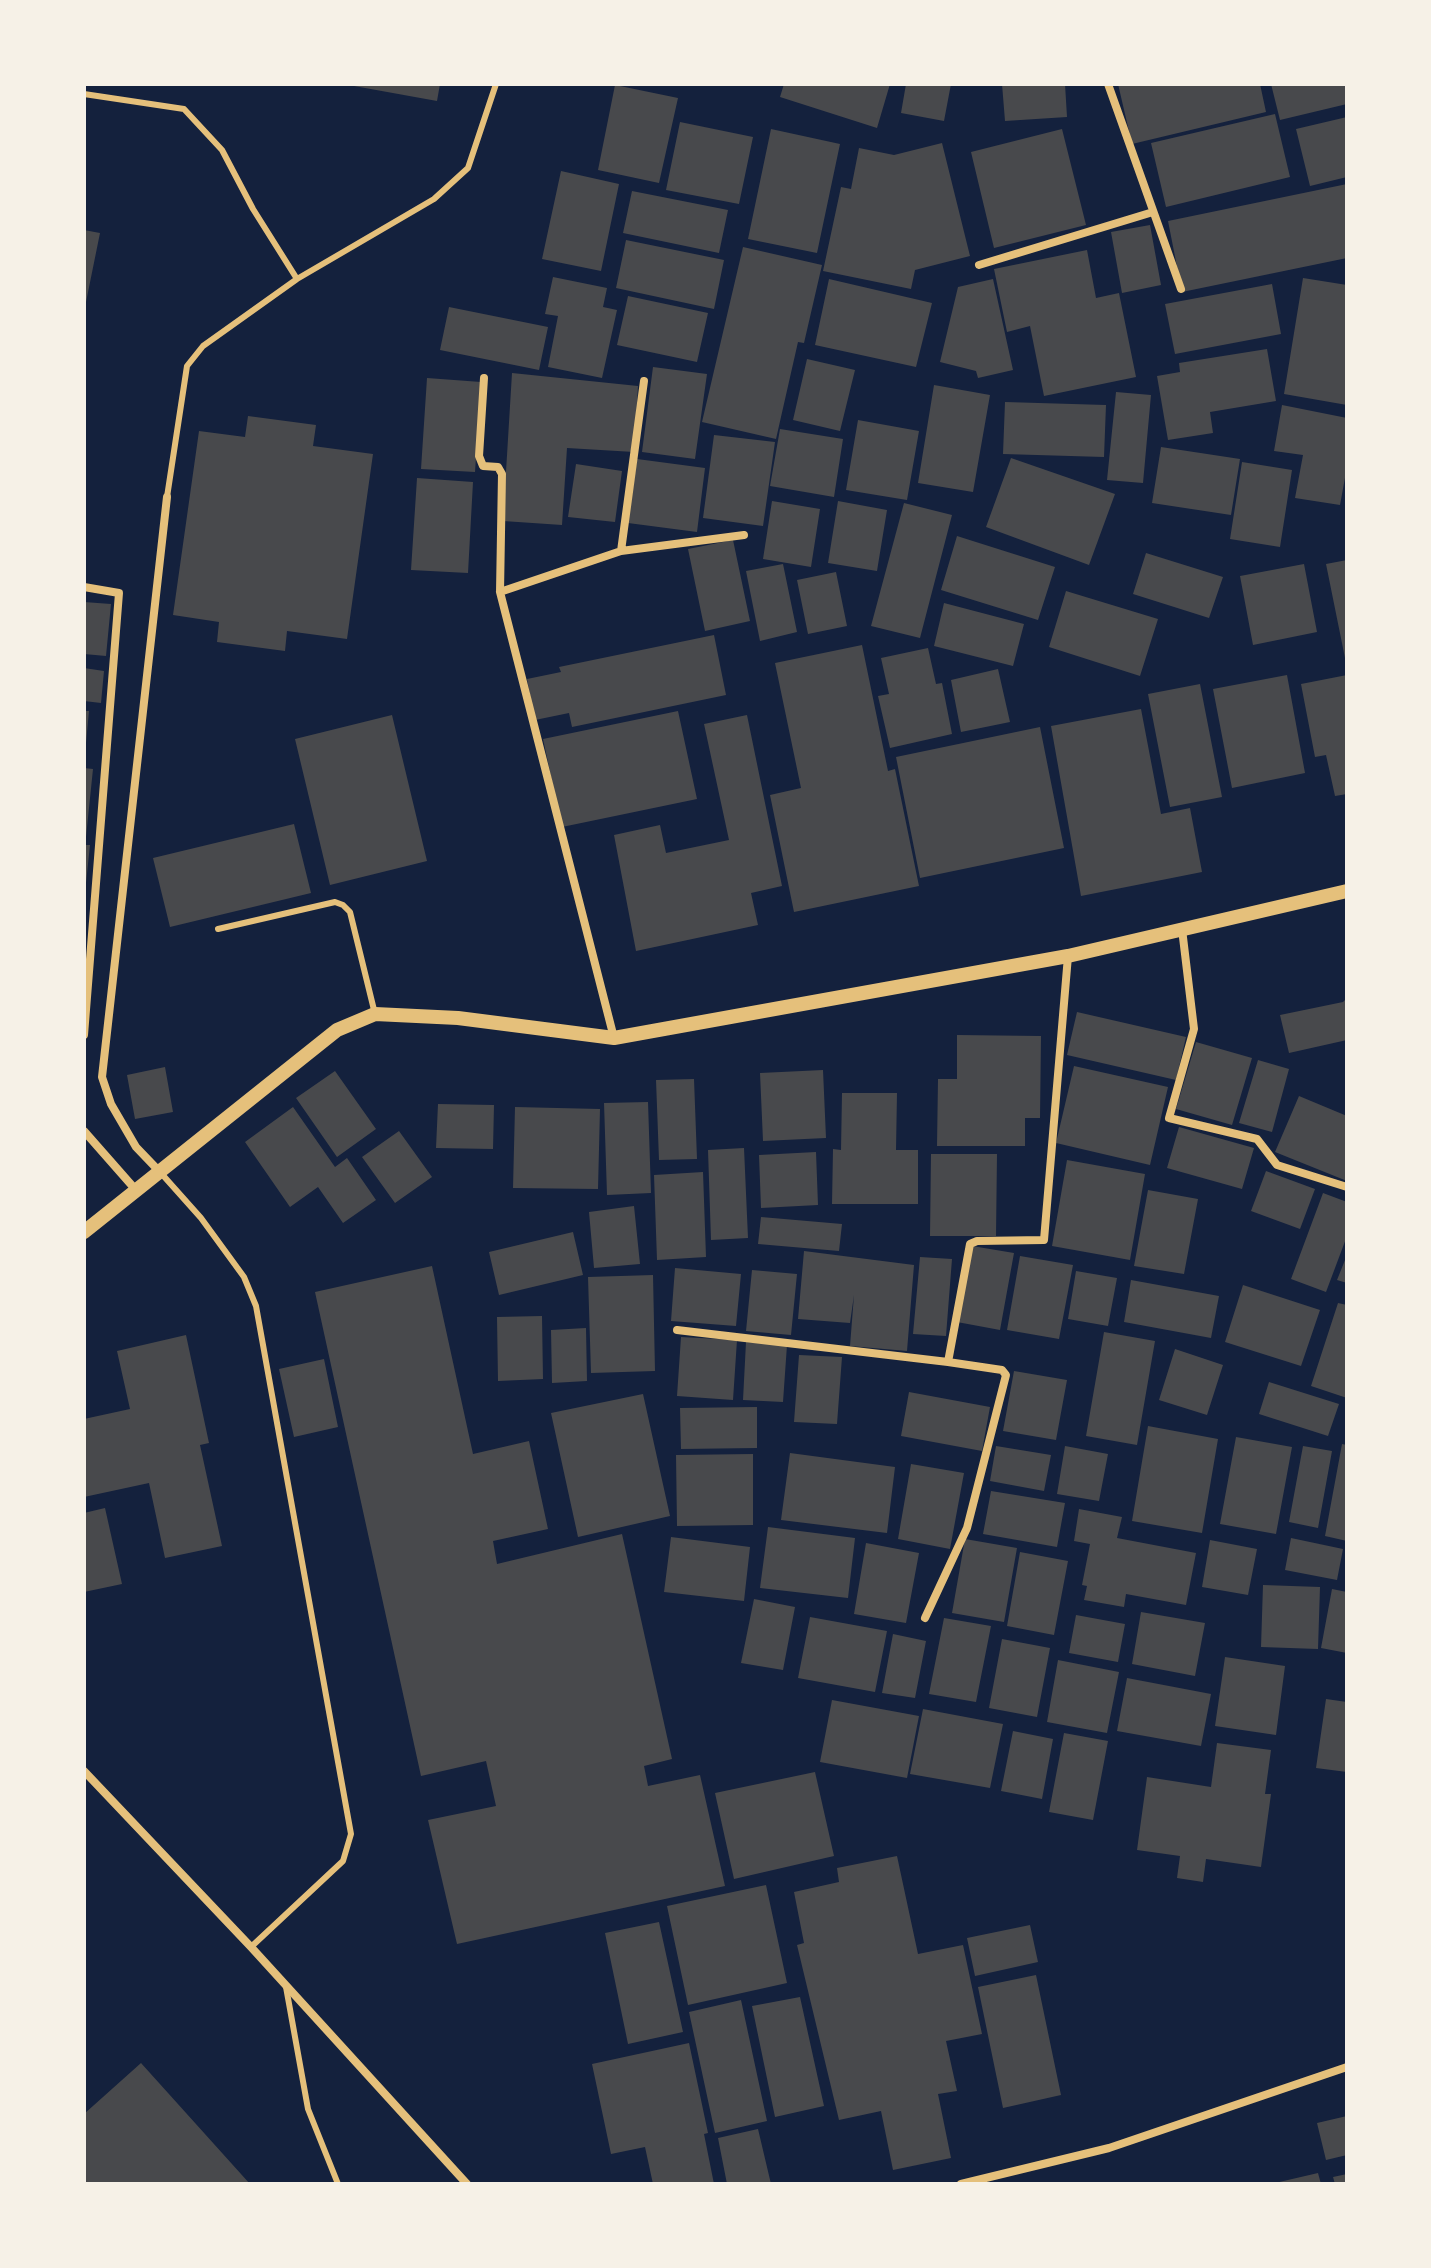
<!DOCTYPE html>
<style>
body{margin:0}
#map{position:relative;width:1431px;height:2268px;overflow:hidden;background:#14213d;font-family:"PT Serif",serif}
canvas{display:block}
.frame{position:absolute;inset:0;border:86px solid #f6f1e7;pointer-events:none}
</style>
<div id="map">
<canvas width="1431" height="2268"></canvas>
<div class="frame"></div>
</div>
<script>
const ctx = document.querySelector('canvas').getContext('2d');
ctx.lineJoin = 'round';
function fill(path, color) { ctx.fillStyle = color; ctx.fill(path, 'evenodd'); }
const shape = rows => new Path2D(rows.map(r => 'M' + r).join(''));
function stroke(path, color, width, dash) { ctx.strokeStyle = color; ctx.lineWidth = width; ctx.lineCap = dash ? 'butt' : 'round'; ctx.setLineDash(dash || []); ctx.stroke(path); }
fill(shape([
 [343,84,440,84,437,101],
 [784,84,890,84,877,128,780,97],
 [906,84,951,84,944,121,901,113],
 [1002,84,1065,84,1067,117,1005,121],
 [1118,84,1260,84,1266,112,1132,144],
 [1271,84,1347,84,1347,104,1280,120],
 [615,85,678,98,659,183,598,170],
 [1275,114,1290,177,1166,207,1151,143],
 [1347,117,1347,177,1310,186,1296,129],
 [680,122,753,137,739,204,666,190],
 [771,129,840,144,817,253,748,239],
 [1062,129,1086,225,994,248,971,152],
 [942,143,970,256,915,270,911,289,823,271,841,187,851,189,859,148,894,155],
 [561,171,619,184,601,271,542,259],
 [1347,184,1347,258,1182,292,1168,221],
 [632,191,728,210,719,253,623,233],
 [1150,225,1161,285,1122,293,1111,232],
 [84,230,100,233,85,307,84,306],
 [626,240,724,260,714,309,616,288],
 [743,247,822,265,804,343,798,342,776,439,702,422],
 [1087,250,1096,298,1119,293,1136,377,1044,396,1030,326,1007,332,994,269],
 [553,277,607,288,603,307,617,310,602,378,548,367,558,316,545,314],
 [1303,278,1347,285,1347,405,1284,394],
 [829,279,932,303,916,367,815,345],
 [993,279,1013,370,978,378,976,371,940,362,958,287],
 [1272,284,1281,334,1175,354,1165,304],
 [628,296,708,313,697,362,617,345],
 [449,307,548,327,539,370,440,350],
 [1267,349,1276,401,1210,412,1213,433,1168,440,1157,376,1180,372,1179,363],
 [807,359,855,370,840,431,793,420],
 [653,367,707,374,695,459,642,452],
 [512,373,638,386,634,452,567,448,562,525,503,521],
 [427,378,481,382,475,472,421,469],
 [934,385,990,395,973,492,918,483],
 [1116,392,1151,395,1143,483,1107,480],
 [1005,402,1106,405,1104,457,1003,454],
 [1282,405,1347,418,1347,467,1340,505,1295,498,1303,455,1274,451],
 [248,416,316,425,313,446,373,454,347,639,287,631,285,651,217,642,219,622,173,615,199,431,245,437],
 [858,420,919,431,907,500,846,490],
 [780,429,843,439,834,497,770,486],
 [714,435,775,442,763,526,703,518],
 [1161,447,1240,459,1231,515,1152,503],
 [1011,458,1115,494,1089,565,986,527],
 [637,459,705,468,697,532,628,523],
 [1242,462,1292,470,1280,547,1230,539],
 [576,464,622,471,615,522,568,517],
 [417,478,473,482,468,573,411,570],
 [772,501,820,509,811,567,763,559],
 [838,501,887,510,877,571,828,563],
 [904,503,952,515,920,638,871,626],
 [957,536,1055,567,1038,620,941,590],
 [733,540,750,621,705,631,688,549],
 [1146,553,1223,577,1209,618,1133,594],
 [1347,560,1347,663,1346,663,1326,564],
 [783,564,797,632,760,641,746,571],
 [1304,564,1317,632,1253,645,1240,576],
 [836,572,847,626,808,634,797,580],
 [1066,591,1158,619,1140,676,1049,647],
 [84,602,111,604,106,656,84,654],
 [944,603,1024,624,1013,666,934,646],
 [714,635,726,695,572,727,569,713,535,720,527,679,561,672,559,667],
 [862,645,888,771,895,769,919,886,794,912,770,795,801,788,775,663],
 [928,648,936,684,942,683,952,734,890,748,878,696,889,694,881,658],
 [84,668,104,671,101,703,84,701],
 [998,669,1010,722,961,732,951,680],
 [1287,675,1305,773,1232,788,1213,689],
 [1347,675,1347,794,1335,796,1326,755,1315,757,1301,684],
 [1200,684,1222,797,1170,807,1148,694],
 [1141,709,1161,814,1190,808,1202,872,1081,896,1051,726],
 [84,711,89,711,86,743,84,743],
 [678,711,697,799,562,827,543,739],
 [392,715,427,861,330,885,295,739],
 [747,715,782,886,751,893,758,925,636,951,614,835,660,825,666,853,729,840,704,724],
 [1040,727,1064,848,920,878,896,757],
 [84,768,93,769,86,837,84,837],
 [294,824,311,893,170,927,153,858],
 [84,845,90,845,86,883,84,882],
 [1347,998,1347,1040,1289,1053,1280,1015,1343,1002],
 [1077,1012,1186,1037,1176,1080,1067,1055],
 [957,1035,1041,1036,1040,1118,1025,1118,1025,1146,937,1146,938,1079,957,1079],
 [1196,1042,1252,1058,1232,1125,1176,1109],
 [1258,1060,1289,1069,1272,1132,1239,1123],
 [1074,1066,1168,1087,1150,1165,1056,1143],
 [165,1067,173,1112,135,1119,127,1075],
 [823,1070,826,1138,763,1141,760,1073],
 [335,1071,376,1129,337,1157,296,1098],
 [694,1079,697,1159,659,1160,656,1080],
 [842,1093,897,1093,896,1150,918,1150,918,1204,832,1204,833,1149,841,1150],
 [1299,1096,1347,1116,1347,1181,1275,1152],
 [648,1102,651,1193,607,1195,604,1103],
 [438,1104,494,1105,493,1149,436,1148],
 [293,1107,335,1167,347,1158,376,1200,343,1223,318,1187,290,1207,245,1142],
 [515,1107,600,1109,598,1189,513,1188],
 [1179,1127,1254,1148,1242,1189,1167,1168],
 [399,1131,432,1177,395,1203,362,1157],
 [744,1148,748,1238,711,1240,708,1150],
 [816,1152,818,1205,761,1208,759,1155],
 [931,1154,997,1154,996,1236,930,1236],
 [1067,1160,1145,1174,1130,1260,1052,1246],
 [1266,1171,1315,1189,1300,1229,1251,1211],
 [703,1172,706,1257,657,1260,654,1175],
 [1148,1190,1198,1199,1184,1274,1134,1266],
 [1323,1193,1347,1202,1347,1236,1326,1292,1291,1279],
 [634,1206,640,1264,594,1268,589,1212],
 [761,1217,842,1224,839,1251,758,1244],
 [573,1232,583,1275,499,1295,489,1252],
 [972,1246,1014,1253,1000,1330,957,1322],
 [804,1251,914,1265,907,1351,850,1346,854,1295,850,1323,798,1319],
 [1347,1255,1347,1283,1337,1280],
 [1020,1256,1073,1265,1059,1339,1007,1330],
 [920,1257,952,1259,946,1336,913,1334],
 [432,1266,473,1454,529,1441,548,1529,493,1541,497,1564,622,1534,672,1759,644,1766,648,1786,700,1775,725,1886,457,1944,428,1820,496,1806,486,1761,421,1776,315,1292],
 [675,1268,741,1274,736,1326,671,1321],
 [752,1270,797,1274,791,1335,746,1331],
 [1076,1271,1117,1278,1108,1326,1068,1319],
 [653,1275,655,1371,591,1373,588,1277],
 [1131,1280,1219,1296,1211,1338,1124,1322],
 [1243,1285,1320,1310,1301,1366,1225,1342],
 [1338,1303,1347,1305,1347,1398,1311,1386],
 [542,1316,543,1379,498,1381,497,1317],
 [586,1328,587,1381,552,1383,551,1330],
 [1104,1332,1155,1341,1137,1445,1086,1436],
 [186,1335,209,1443,200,1445,222,1546,165,1558,149,1483,84,1497,84,1419,130,1409,117,1351],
 [681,1337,737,1340,733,1400,677,1396],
 [746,1342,787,1345,783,1402,743,1400],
 [1175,1349,1223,1365,1207,1415,1159,1400],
 [799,1355,842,1357,837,1424,794,1422],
 [324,1359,338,1427,294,1437,279,1369],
 [1014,1371,1067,1380,1056,1440,1003,1431],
 [1269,1382,1339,1404,1328,1436,1259,1414],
 [909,1392,990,1407,982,1451,901,1436],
 [643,1394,670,1516,578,1537,551,1413],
 [757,1407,757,1448,681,1449,680,1408],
 [1148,1426,1218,1439,1202,1533,1132,1521],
 [1236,1437,1292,1447,1276,1534,1220,1524],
 [1342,1444,1347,1445,1347,1541,1325,1536],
 [996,1446,1051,1455,1044,1491,990,1481],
 [1065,1446,1108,1454,1099,1501,1057,1494],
 [1303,1446,1332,1451,1318,1528,1289,1522],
 [790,1453,895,1467,887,1533,781,1520],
 [753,1454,753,1525,677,1526,676,1455],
 [911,1464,964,1473,950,1549,898,1539],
 [991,1491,1065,1503,1057,1547,983,1534],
 [105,1508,122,1584,84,1592,84,1513],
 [1079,1509,1122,1517,1117,1538,1196,1553,1186,1605,1126,1594,1124,1607,1084,1600,1087,1586,1082,1585,1090,1544,1074,1541],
 [768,1527,855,1538,848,1598,760,1588],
 [671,1537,750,1547,744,1601,664,1592],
 [1291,1538,1343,1549,1337,1580,1285,1570],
 [965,1539,1017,1548,1004,1622,952,1613],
 [1210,1540,1257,1549,1248,1595,1202,1587],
 [866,1543,919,1553,906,1623,854,1614],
 [1020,1552,1068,1561,1054,1635,1007,1626],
 [1263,1585,1320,1587,1318,1649,1261,1647],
 [1332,1589,1347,1592,1347,1653,1321,1648],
 [754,1599,795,1607,783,1670,741,1663],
 [1141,1612,1205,1623,1195,1676,1132,1664],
 [1076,1615,1125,1624,1118,1662,1069,1653],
 [810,1617,887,1631,875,1692,798,1678],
 [944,1618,991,1626,976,1702,929,1694],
 [893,1634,926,1641,915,1698,882,1693],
 [1002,1639,1050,1648,1037,1717,989,1708],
 [1225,1657,1285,1666,1276,1735,1215,1726],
 [1058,1660,1119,1672,1107,1733,1047,1722],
 [1127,1678,1211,1694,1201,1746,1117,1731],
 [1326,1699,1347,1702,1347,1772,1316,1768],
 [832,1700,919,1716,907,1778,820,1762],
 [923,1709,1003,1724,990,1788,910,1774],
 [1013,1731,1053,1739,1042,1799,1001,1791],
 [1064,1733,1108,1741,1093,1820,1049,1812],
 [1217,1743,1271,1750,1265,1794,1271,1794,1261,1867,1206,1859,1203,1882,1177,1878,1180,1856,1137,1850,1147,1777,1211,1787],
 [815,1772,834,1856,734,1879,715,1793],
 [897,1856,918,1954,963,1945,982,2034,946,2041,957,2091,938,2094,951,2158,893,2170,881,2111,839,2120,797,1945,804,1943,794,1892,839,1882,837,1868],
 [766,1885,787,1983,688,2005,667,1906],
 [659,1922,683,2032,628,2044,605,1933],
 [1030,1925,1038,1962,975,1976,967,1938],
 [1036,1975,1061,2095,1003,2108,978,1987],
 [800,1997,824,2106,775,2117,752,2006],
 [741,2000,767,2121,715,2133,689,2012],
 [689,2043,708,2133,704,2134,714,2184,653,2184,645,2147,611,2154,592,2064],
 [141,2063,250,2184,84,2184,84,2114],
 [1347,2116,1347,2155,1326,2160,1317,2123],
 [758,2129,771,2184,727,2184,718,2138],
 [1318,2173,1321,2184,1275,2184,1275,2183],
 [1347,2174,1347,2184,1335,2184,1333,2177]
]), '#48494c');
stroke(shape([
 [84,94,184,109,222,150,253,209,297,279],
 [167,497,187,366,203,346,297,279,434,199,468,168,496,84],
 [218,929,335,902,343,905,350,912,375,1014],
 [160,1172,201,1218,244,1277,256,1306,351,1834,343,1861,251,1947],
 [286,1987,308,2109,338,2184]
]), '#e5c07b', 6);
stroke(shape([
 [1108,84,1181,289],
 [979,265,1153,212],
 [484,378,479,456,483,466,498,467,502,474,500,592,614,1038],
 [621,551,644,381],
 [84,587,119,593,84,1035],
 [500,592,621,551,744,535],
 [1182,929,1194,1029,1169,1118,1257,1139,1277,1165,1347,1187],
 [84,1131,135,1189],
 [159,1171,136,1147,111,1104,102,1077,167,497],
 [677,1330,948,1362,970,1244,977,1241,1044,1240,1068,956],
 [925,1618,967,1528,1006,1375,1002,1370,948,1362],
 [84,1771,251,1947,467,2184],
 [961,2184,1109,2148,1347,2067]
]), '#e5c07b', 8);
stroke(shape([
 [84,1232,337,1030,375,1014,458,1018,614,1038,1068,956,1347,891]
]), '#e5c07b', 14);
</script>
